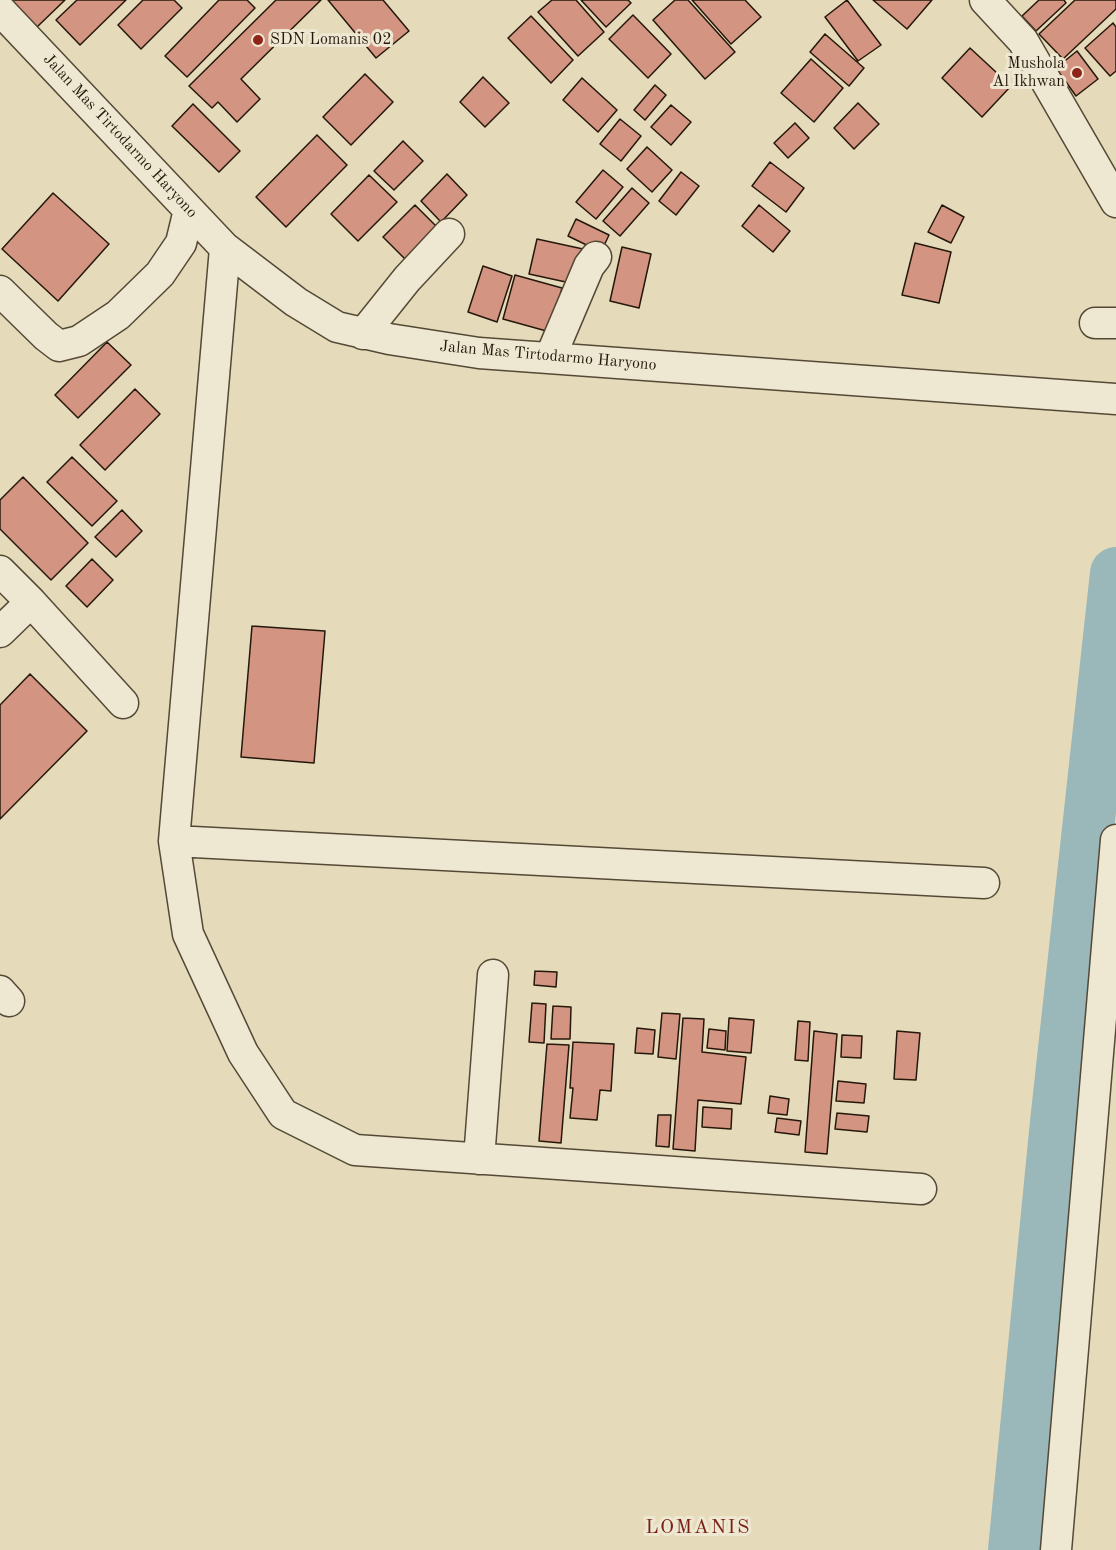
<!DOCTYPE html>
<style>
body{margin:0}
canvas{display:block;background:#e5dbbb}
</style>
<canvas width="1116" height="1550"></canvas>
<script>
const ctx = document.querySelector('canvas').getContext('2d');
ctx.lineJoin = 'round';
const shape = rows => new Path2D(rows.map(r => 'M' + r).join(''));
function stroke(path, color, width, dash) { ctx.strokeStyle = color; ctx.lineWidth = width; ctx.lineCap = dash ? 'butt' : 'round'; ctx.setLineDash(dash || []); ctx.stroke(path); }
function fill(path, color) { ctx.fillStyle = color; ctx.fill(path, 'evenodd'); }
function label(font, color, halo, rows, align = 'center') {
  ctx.font = font + ' "Old Standard TT",serif'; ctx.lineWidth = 6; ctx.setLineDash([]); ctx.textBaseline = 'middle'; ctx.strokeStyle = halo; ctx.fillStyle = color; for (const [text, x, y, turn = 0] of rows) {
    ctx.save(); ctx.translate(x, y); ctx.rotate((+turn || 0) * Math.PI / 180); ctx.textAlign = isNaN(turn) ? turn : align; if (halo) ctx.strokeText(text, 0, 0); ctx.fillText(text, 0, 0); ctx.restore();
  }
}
stroke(shape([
 [1014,1550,1056,1122,1116,573]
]), '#9ab8ba', 52);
const building = shape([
 [11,0,65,0,37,27,11,0],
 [77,0,126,0,80,45,56,20,77,0],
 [143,0,174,0,182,8,141,49,118,25,143,0],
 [219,0,247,0,255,8,187,77,165,56,219,0],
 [276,0,321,0,241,79,260,99,237,122,218,102,212,108,189,86,276,0],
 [328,0,383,0,409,31,376,58,328,0],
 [552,0,576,0,604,32,578,56,538,12,552,0],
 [581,0,628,0,631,3,606,27,581,0],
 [675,0,688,0,735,52,705,79,653,20,675,0],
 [692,0,745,0,761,17,731,44,692,0],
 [847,0,881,45,858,61,825,17,847,0],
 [873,0,932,0,907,29,873,0],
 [1039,0,1064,0,1066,3,1036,31,1022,16,1039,0],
 [1075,0,1116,0,1116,9,1063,59,1039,34,1075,0],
 [633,15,671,54,648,78,609,39,633,15],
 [531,16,573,60,551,83,508,38,531,16],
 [1113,23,1116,27,1116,71,1110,76,1085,48,1113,23],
 [825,34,864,68,849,86,810,52,825,34],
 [970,48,1011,86,982,117,942,78,970,48],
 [1077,51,1098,79,1076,96,1056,68,1077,51],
 [811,59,843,88,814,122,781,93,811,59],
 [365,74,393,102,351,145,323,117,365,74],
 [483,77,509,103,485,127,460,102,483,77],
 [582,78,617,110,598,132,563,100,582,78],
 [655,85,666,95,645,120,634,110,655,85],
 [858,103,879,124,854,149,834,128,858,103],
 [193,104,240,151,219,172,172,126,193,104],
 [671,105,691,122,671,145,651,127,671,105],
 [620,119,641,136,621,161,600,144,620,119],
 [795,123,809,138,788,158,774,143,795,123],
 [317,135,347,165,286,227,256,197,317,135],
 [403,141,423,161,394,190,374,171,403,141],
 [647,147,672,170,652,192,627,169,647,147],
 [770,162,804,188,786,212,752,186,770,162],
 [603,170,623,187,596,219,576,202,603,170],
 [681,172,699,186,676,215,659,201,681,172],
 [447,174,467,195,441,222,421,201,447,174],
 [369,175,397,202,358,241,331,214,369,175],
 [632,188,649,203,620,236,603,221,632,188],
 [53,193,109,244,58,301,2,249,53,193],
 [415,205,437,227,405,259,383,237,415,205],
 [759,205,790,231,773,252,742,226,759,205],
 [942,205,964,217,951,243,928,232,942,205],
 [576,219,609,235,601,252,568,236,576,219],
 [537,239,583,249,575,284,529,274,537,239],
 [915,243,951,252,939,303,902,295,915,243],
 [622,247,651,254,639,308,610,301,622,247],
 [483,266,512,276,497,322,468,312,483,266],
 [515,275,562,288,550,332,503,319,515,275],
 [107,342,131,365,78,418,55,395,107,342],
 [135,389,160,414,105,470,80,445,135,389],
 [72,457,117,501,92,526,47,482,72,457],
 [23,477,88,543,51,580,0,529,0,500,23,477],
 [122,510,142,531,116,557,95,537,122,510],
 [92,559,113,580,87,607,66,586,92,559],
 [252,626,325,631,314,763,241,757,252,626],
 [30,674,87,731,0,819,0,705,30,674],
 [535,971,557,972,556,987,534,985,535,971],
 [532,1003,546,1004,544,1043,529,1042,532,1003],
 [553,1006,571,1007,570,1039,551,1039,553,1006],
 [662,1013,680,1014,676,1059,658,1057,662,1013],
 [683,1018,704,1019,702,1052,746,1057,741,1104,698,1100,695,1151,673,1149,683,1018],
 [729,1018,754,1020,751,1053,727,1051,729,1018],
 [798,1021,810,1022,808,1061,795,1060,798,1021],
 [637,1028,655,1030,653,1054,635,1053,637,1028],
 [709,1029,726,1031,725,1050,707,1048,709,1029],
 [814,1031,837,1034,827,1154,805,1152,814,1031],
 [897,1031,920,1033,916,1080,894,1079,897,1031],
 [842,1035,862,1036,861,1058,841,1057,842,1035],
 [573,1042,614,1044,611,1091,600,1090,597,1120,570,1118,573,1088,570,1088,573,1042],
 [547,1044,569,1045,561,1143,539,1141,547,1044],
 [838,1081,866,1084,864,1103,836,1101,838,1081],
 [770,1096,789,1099,787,1115,768,1113,770,1096],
 [703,1107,732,1109,731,1129,702,1127,703,1107],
 [837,1113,869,1116,867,1132,835,1129,837,1113],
 [658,1115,671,1115,669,1147,656,1146,658,1115],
 [777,1118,801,1121,799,1135,775,1132,777,1118]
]);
fill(building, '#d39482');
stroke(building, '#25180a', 1.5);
const minor = shape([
 [985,0,1023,41,1116,202],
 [0,10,225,248,296,302,337,327,389,339,479,353,1116,399],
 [225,248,174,841,188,934,243,1053,283,1114,355,1150,921,1189],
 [0,291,46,336,59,346,79,341,118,315,160,274,181,243,189,210],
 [1095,323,1116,323],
 [363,334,407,279,449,234],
 [550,358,589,266,596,257],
 [0,571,31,602,0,632],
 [31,602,123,703],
 [174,841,984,883],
 [0,991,9,1001],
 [479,1159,493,975],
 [1056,1550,1116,840]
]);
stroke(minor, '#554936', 33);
stroke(minor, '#eee8d3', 30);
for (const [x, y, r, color] of [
 [258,40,6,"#8f2418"],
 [1077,73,6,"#8f2418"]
]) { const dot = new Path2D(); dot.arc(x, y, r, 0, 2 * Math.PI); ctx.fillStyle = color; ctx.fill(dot); stroke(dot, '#eee8d3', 2); }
label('16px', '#25180a', '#eee8d3', [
 ["SDN Lomanis 02",270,40],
 ["Mushola",1065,64,"right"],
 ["Al Ikhwan",1065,82,"right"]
], 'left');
label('16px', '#25180a', '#eee8d3', [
 ["Jalan Mas Tirtodarmo Haryono",120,136,47],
 ["Jalan Mas Tirtodarmo Haryono",548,356,5]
]);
ctx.letterSpacing = '1.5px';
label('20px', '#7a1f14', '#eee8d3', [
 ["LOMANIS",698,1528]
]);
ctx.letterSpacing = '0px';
</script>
